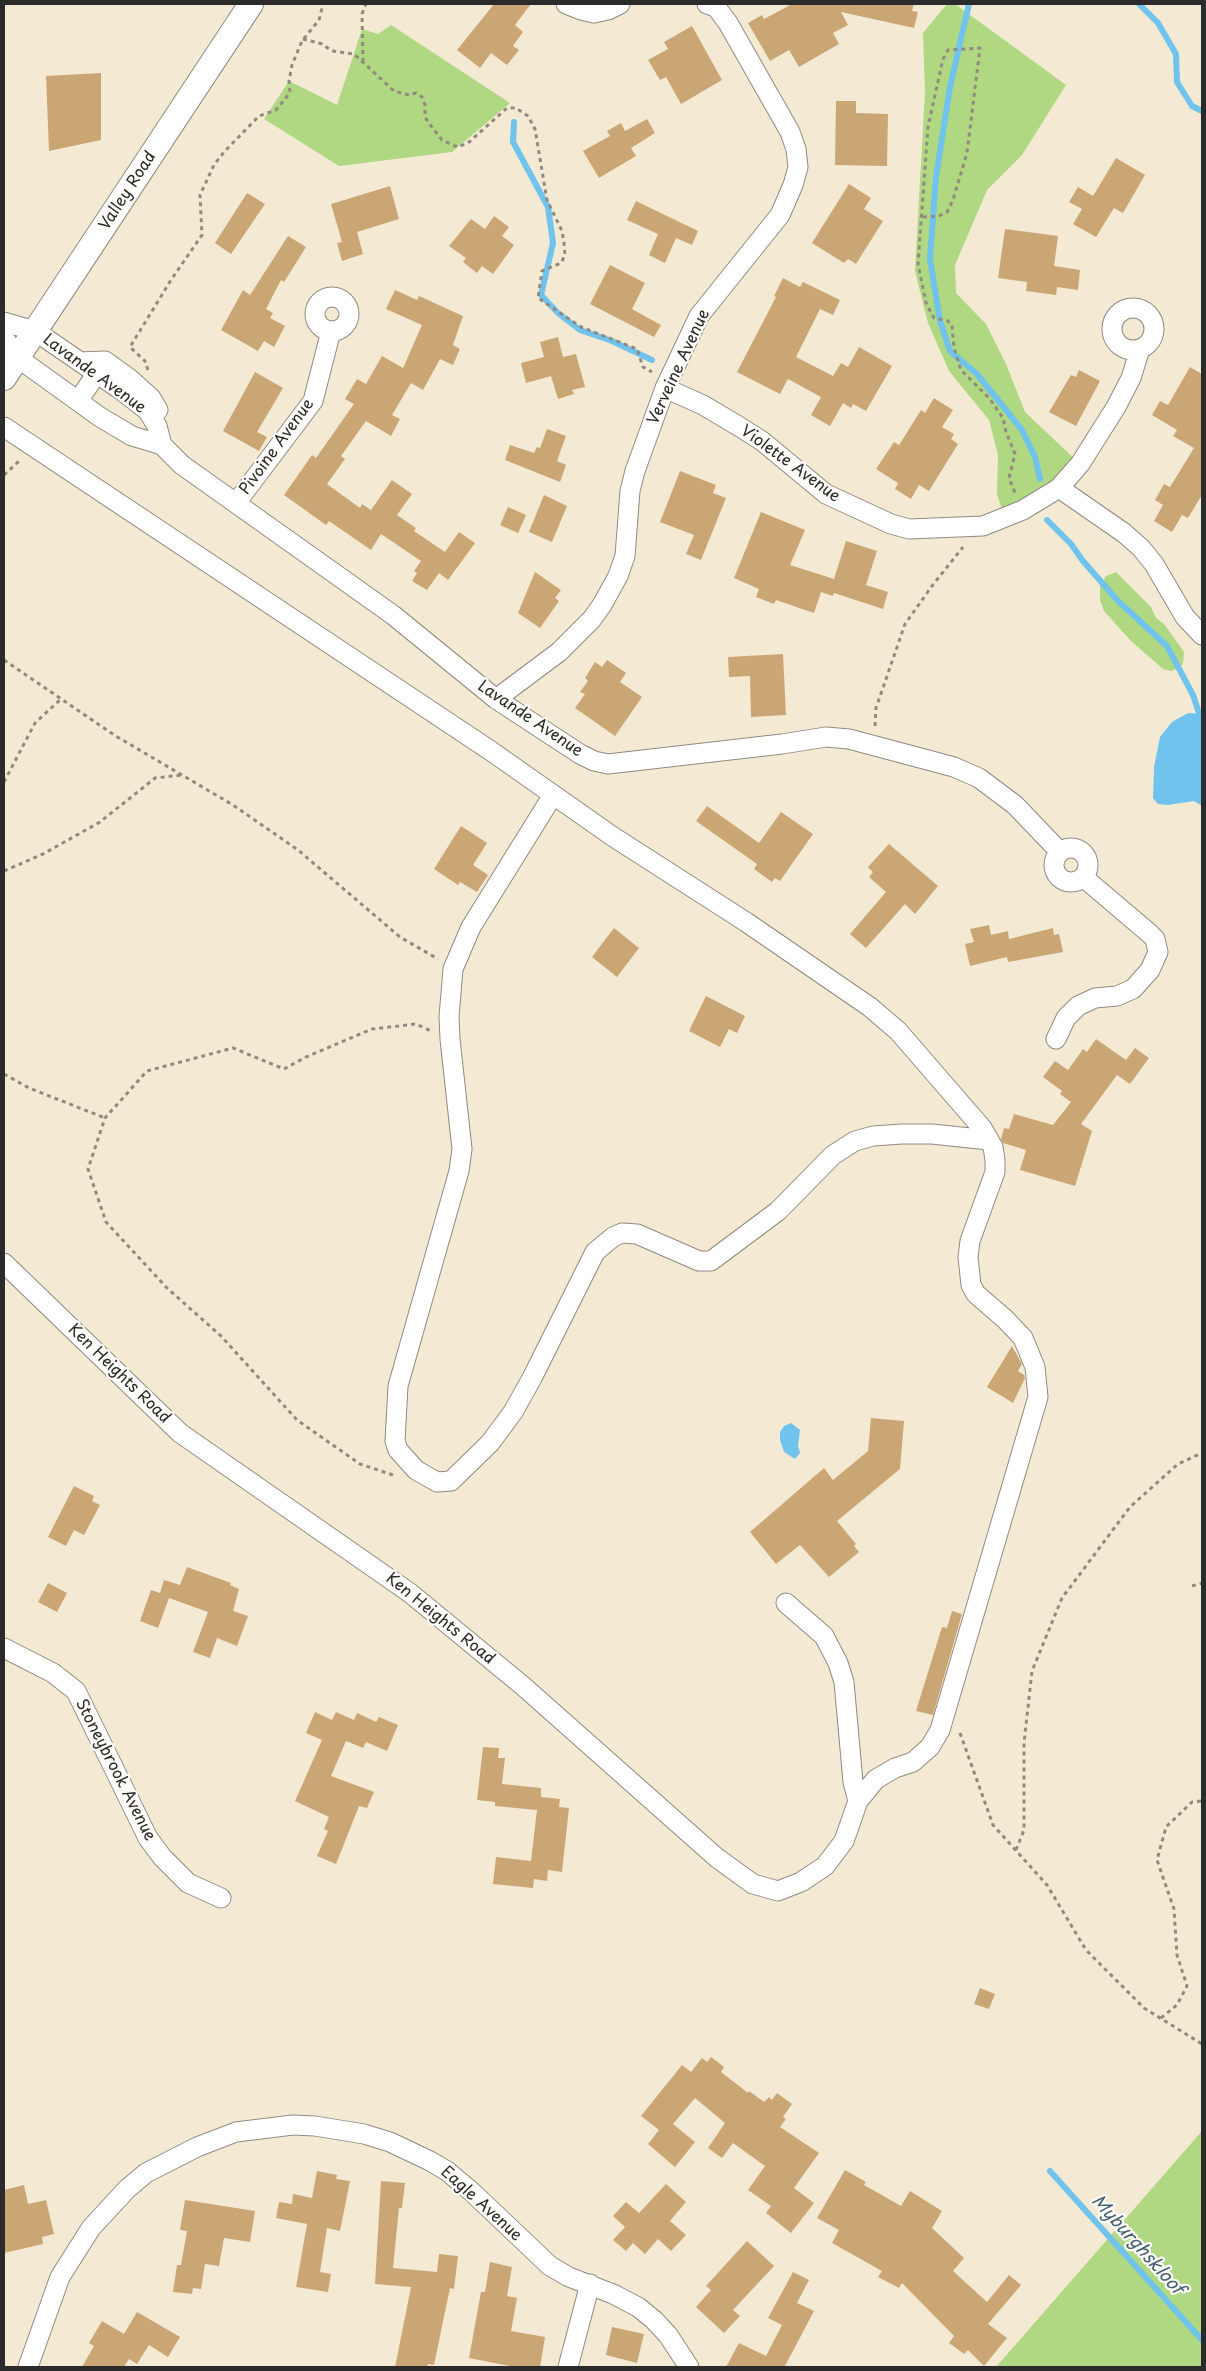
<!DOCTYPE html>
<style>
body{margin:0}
#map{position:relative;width:1206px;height:2371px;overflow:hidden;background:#f4ead4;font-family:"Playpen Sans",sans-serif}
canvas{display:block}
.frame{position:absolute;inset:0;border:5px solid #2b2b2b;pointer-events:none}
</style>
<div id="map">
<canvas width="1206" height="2371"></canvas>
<div class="frame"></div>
</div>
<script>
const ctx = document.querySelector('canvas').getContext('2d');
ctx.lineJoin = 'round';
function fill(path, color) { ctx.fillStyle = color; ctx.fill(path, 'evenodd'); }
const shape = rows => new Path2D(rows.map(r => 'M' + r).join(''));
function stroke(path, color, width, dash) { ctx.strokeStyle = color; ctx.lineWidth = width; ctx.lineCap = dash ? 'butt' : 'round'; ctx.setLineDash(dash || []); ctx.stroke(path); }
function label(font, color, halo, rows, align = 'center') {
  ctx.font = font + ' "Playpen Sans",sans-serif'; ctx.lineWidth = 4.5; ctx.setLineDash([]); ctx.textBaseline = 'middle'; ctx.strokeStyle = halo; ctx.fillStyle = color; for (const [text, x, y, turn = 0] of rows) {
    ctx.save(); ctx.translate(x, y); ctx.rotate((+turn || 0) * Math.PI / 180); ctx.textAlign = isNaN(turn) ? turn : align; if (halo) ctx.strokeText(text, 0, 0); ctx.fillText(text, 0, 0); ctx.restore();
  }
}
fill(shape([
 [947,4,955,4,1066,85,1022,155,987,190,955,265,956,293,986,324,1006,364,1025,412,1080,464,1005,519,997,494,998,455,989,420,949,371,928,323,915,271,925,92,923,33],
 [391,25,510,103,452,152,339,166,264,119,289,81,337,105,362,29,378,34],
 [1116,572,1151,607,1156,618,1164,624,1184,652,1183,664,1177,669,1171,671,1163,669,1131,641,1104,611,1100,600,1100,586,1106,576],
 [1202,2131,1202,2367,996,2367]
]), '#b0d781');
fill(shape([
 [1188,713,1202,714,1202,806,1194,801,1168,805,1158,804,1153,798,1154,767,1160,737,1172,722],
 [791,1423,800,1430,798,1446,800,1453,795,1459,784,1452,780,1440,780,1432,784,1426]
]), '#70c3ec');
stroke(shape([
 [969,4,950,87,936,177,930,259,940,321,950,351,977,374,1022,430,1035,457,1040,479],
 [1139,4,1158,23,1176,54,1177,82,1192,106,1202,111],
 [514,122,513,142,548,207,553,243,541,295,558,313,580,330,612,341,652,360],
 [1047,520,1071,544,1083,561,1118,601,1167,646,1193,695,1199,713],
 [1050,2171,1202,2340]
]), '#70c3ec', 6);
fill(shape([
 [494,4,531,4,515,25,523,32,513,46,519,50,507,65,491,53,480,68,457,50],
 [792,4,914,4,912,11,918,12,914,28,841,12,848,25,833,33,839,44,799,67,789,50,770,61,748,23,762,15,764,19],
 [692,26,722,80,681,104,666,77,660,80,648,60,668,49,664,42],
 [101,73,101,140,49,151,46,76],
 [836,101,856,101,856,113,888,114,887,166,835,165],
 [647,119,655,133,631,148,636,156,599,178,583,151,610,136,607,131,621,123,625,131],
 [1116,158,1145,175,1123,213,1114,208,1096,237,1073,224,1082,209,1069,202,1078,187,1093,196],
 [849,184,871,198,864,209,883,221,856,264,848,259,844,263,812,243],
 [390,186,399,219,357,232,363,254,342,261,337,243,342,242,331,204],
 [247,193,265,204,231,254,215,243],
 [636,201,698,231,692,245,676,238,665,263,649,255,658,234,627,220],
 [494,216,509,227,502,236,514,245,493,274,482,266,477,273,463,262,466,258,449,246,471,219,485,229],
 [1005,229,1058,236,1054,266,1080,270,1078,290,1057,287,1056,295,1026,291,1027,282,998,278],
 [288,236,306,247,284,282,281,280,266,309,273,313,270,318,285,326,274,347,264,341,258,351,221,330,243,290,250,295],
 [610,265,645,283,632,309,661,325,654,337,590,304],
 [783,278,800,287,803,282,840,300,833,315,820,309,796,357,833,376,841,363,848,367,859,347,892,366,866,411,853,404,851,408,843,403,830,426,811,415,821,397,788,379,780,394,737,372,776,297,774,296],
 [395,290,417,300,419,296,463,316,453,345,460,349,453,365,440,359,423,390,411,383,392,415,400,419,391,436,366,421,341,456,345,459,327,484,360,508,362,504,371,510,392,480,412,494,397,515,416,528,414,531,445,552,459,532,475,543,448,580,439,573,427,590,412,581,417,573,414,571,421,561,381,534,371,550,329,521,326,525,284,495,312,455,316,458,354,404,345,399,357,379,366,384,382,356,403,368,422,325,386,309],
 [558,337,563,357,576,354,585,387,572,390,574,394,558,399,551,376,526,383,521,363,544,357,540,342],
 [1190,367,1202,374,1202,495,1188,518,1182,515,1172,532,1154,521,1163,505,1155,500,1164,484,1170,487,1194,448,1173,436,1177,430,1152,415,1160,401,1168,405],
 [1079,370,1100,381,1076,426,1049,412,1071,375,1076,377],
 [255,372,283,388,257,432,267,437,259,451,223,431],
 [934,398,953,410,942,427,954,434,951,439,958,444,929,491,919,485,911,499,895,489,898,483,876,469,894,442,899,445,921,410,925,413],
 [547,429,566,436,557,461,566,465,560,482,505,460,510,445,534,453,537,447,540,448],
 [680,471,716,485,713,493,726,498,701,560,686,554,694,535,660,522],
 [544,495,567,506,552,542,529,532],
 [508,507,526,515,518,533,500,525],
 [761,512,805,530,790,565,834,579,846,541,877,551,866,585,888,592,883,609,834,593,833,596,821,592,814,613,776,600,774,604,756,597,759,589,734,578],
 [535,572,561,590,555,598,559,601,540,628,518,613],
 [783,654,786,715,751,717,750,676,729,677,728,657],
 [607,660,626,673,620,682,642,697,615,736,575,708,585,694,580,692,588,681,585,678,595,662,602,667],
 [707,806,759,843,781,812,813,834,780,881,775,878,772,882,754,869,757,864,696,821],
 [461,826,487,843,473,865,488,875,477,892,460,882,458,885,434,869],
 [889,844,938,886,915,914,905,904,866,948,850,934,886,892,869,877,873,872,868,867],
 [989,925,991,935,1008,931,1009,939,1053,928,1054,935,1059,934,1063,952,1008,962,1007,957,970,966,965,944,974,942,970,929],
 [614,928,639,948,617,977,592,957],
 [706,996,745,1016,737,1033,729,1029,720,1047,689,1031],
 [1096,1039,1126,1060,1135,1048,1149,1058,1130,1084,1117,1075,1081,1124,1092,1131,1075,1186,1020,1170,1026,1150,1003,1143,1001,1139,1004,1128,1009,1129,1014,1114,1053,1125,1071,1102,1060,1094,1062,1091,1043,1077,1055,1061,1068,1070,1083,1049,1087,1052],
 [1012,1346,1022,1364,1018,1371,1024,1375,1025,1378,1013,1403,987,1387],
 [871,1418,904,1421,900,1469,837,1521,856,1544,854,1546,859,1552,829,1577,800,1545,776,1564,750,1532,824,1468,833,1480,868,1451],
 [74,1486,94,1496,92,1501,100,1505,84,1535,74,1530,66,1546,48,1537],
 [187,1567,231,1583,230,1585,239,1589,233,1611,248,1616,237,1646,217,1638,210,1658,193,1652,208,1612,169,1598,158,1628,140,1621,151,1590,160,1593,164,1580,180,1585],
 [48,1583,67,1593,57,1612,38,1602],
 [952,1611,962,1614,933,1715,916,1711,942,1627,947,1628],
 [315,1712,332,1720,336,1712,354,1720,357,1713,376,1722,379,1717,398,1725,387,1751,366,1742,363,1748,346,1741,331,1776,374,1792,367,1808,359,1806,336,1864,317,1856,328,1831,324,1829,329,1817,295,1801,322,1740,306,1733],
 [483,1747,499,1748,498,1758,505,1758,502,1784,541,1788,541,1797,560,1799,559,1807,569,1808,562,1872,548,1870,547,1881,534,1879,533,1888,493,1884,496,1857,531,1861,537,1810,495,1806,495,1802,477,1800],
 [980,1988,995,1994,989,2009,974,2004],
 [711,2057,724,2067,721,2072,748,2093,749,2091,764,2102,769,2097,772,2100,777,2093,792,2104,783,2117,786,2119,780,2127,819,2153,794,2188,814,2203,791,2233,766,2213,771,2206,748,2190,765,2166,733,2143,722,2158,708,2148,725,2123,695,2098,673,2124,695,2142,675,2167,648,2144,659,2130,641,2116,682,2065,691,2072,702,2058,707,2062],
 [845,2170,866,2182,864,2185,901,2206,910,2191,942,2211,932,2228,964,2258,953,2271,987,2302,1009,2275,1021,2285,988,2324,1007,2338,984,2366,968,2350,964,2354,949,2343,954,2336,902,2283,899,2288,878,2277,882,2271,832,2243,839,2230,817,2218],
 [317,2171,337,2175,336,2179,350,2181,340,2231,327,2228,320,2272,331,2274,328,2292,296,2287,307,2224,276,2218,279,2202,292,2204,293,2194,312,2198],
 [381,2181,405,2183,402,2208,399,2208,393,2268,437,2272,439,2254,458,2256,454,2289,450,2288,434,2365,428,2364,427,2367,395,2367,411,2287,375,2284],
 [666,2184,686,2202,670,2221,686,2235,671,2251,658,2239,645,2254,633,2243,626,2251,613,2240,625,2227,613,2216,626,2202,639,2213],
 [24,2185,28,2204,46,2200,54,2234,42,2237,43,2244,4,2253,4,2190],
 [185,2200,255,2211,250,2242,224,2238,219,2266,205,2264,201,2289,193,2288,192,2294,173,2292,177,2265,181,2265,187,2231,180,2230],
 [747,2241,774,2266,733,2310,740,2316,724,2333,696,2307,711,2290,706,2286],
 [490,2262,512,2267,507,2296,517,2298,511,2331,545,2337,540,2367,515,2367,469,2358,481,2292,485,2292],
 [793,2272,809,2280,797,2303,814,2311,785,2366,789,2367,726,2367,739,2343,766,2356,782,2325,768,2318],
 [137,2312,180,2337,168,2357,149,2345,137,2364,129,2359,124,2367,82,2367,94,2346,89,2343,102,2321,124,2334],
 [612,2327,644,2334,637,2363,606,2355]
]), '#caa675');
const minor = shape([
 [566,4,581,10,594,13,608,10,620,4],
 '315 314a17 17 0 1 1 34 0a17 17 0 1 1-34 0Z',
 '1112 329a21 21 0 1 1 42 0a21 21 0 1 1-42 0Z',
 [4,322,35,331,121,390,148,411,157,426,162,445,182,465,393,615,496,699,580,754,594,761,608,764,782,744,826,737,849,739,954,767,979,778,1015,805,1060,852],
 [4,338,18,358,100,417,132,436,162,445],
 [80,362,105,361,130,379,151,398,158,410],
 [665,388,703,405,740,427,762,441,826,494,891,524,909,529,983,526,1023,510,1059,488,1124,533,1141,548,1154,564,1185,617,1202,635],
 [78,401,97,373],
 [4,427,491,751,612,836,746,922,870,1007,898,1031,982,1128,993,1147,995,1160,995,1172,970,1241,968,1257,971,1285,976,1294,1005,1319,1023,1338,1035,1367,1038,1397,940,1730,930,1747,913,1762,895,1768,876,1779,858,1801,844,1841,825,1866,801,1882,778,1891,753,1884,717,1858,523,1686,410,1593,180,1433,4,1263],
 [1059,488,1080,464,1116,407,1131,378,1140,349],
 [236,503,313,401,331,331],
 [496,699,559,652,592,619,602,605,618,576,625,556,630,491,635,471,665,388,699,316,780,215,793,185,798,167,796,149,790,132,728,23,716,7,707,4],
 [553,795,471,927,453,969,449,1017,450,1039,462,1149,459,1171,398,1386,395,1441,398,1450,416,1470,437,1482,451,1481,490,1443,513,1412,532,1378,595,1252,613,1237,622,1233,637,1234,699,1261,711,1261,778,1211,833,1155,855,1141,873,1136,902,1134,932,1134,989,1140],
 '1054 865a17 17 0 1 1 34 0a17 17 0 1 1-34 0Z',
 [1056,1039,1066,1018,1078,1006,1095,998,1117,996,1133,989,1150,970,1158,952,1155,939,1149,933,1083,877],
 [786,1603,824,1636,838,1663,844,1682,853,1782,858,1801],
 [4,1648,53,1673,76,1691,148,1838,162,1857,188,1883,221,1898],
 [28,2367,60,2277,91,2228,127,2189,146,2173,197,2147,236,2132,293,2125,315,2126,364,2134,390,2142,430,2161,447,2171,472,2192,550,2266,569,2277,613,2294,638,2307,654,2320,668,2335,689,2367],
 [568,2367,590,2284]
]);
const tertiary = shape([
 [4,378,251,4]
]);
stroke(minor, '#908a80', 21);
stroke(tertiary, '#908a80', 26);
stroke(shape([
 [303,39,322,44,332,51,354,54,394,91,409,95,416,93,422,97,425,105,425,117,431,126,442,140,453,145,458,147,468,143,507,108,516,108,528,116,535,129,547,200,562,231,564,243,565,255,561,263,542,271,538,298,581,327,637,349,643,367,652,372],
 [363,62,362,14,366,4],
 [923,217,939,216,947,212,953,200,967,153,980,48,948,50,943,59,928,127,918,264,926,303,934,318,948,321,952,325,954,348,961,370,990,399,1003,418,1006,432,1015,454,1009,478,1015,493],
 [148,370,145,361,130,347,171,280,202,235,200,195,214,165,224,152,259,116,276,110,285,99,290,92,289,81,292,65,302,41,319,20,323,4],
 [4,475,19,461],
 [4,660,114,735,233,805,298,850,400,937,438,959],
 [875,726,876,708,905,624,932,586,963,547],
 [4,782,35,723,62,698],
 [4,871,43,854,100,822,155,778,182,775],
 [4,1074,29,1088,105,1118],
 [393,1475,360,1464,297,1420,221,1336,167,1288,106,1222,88,1169,105,1118,147,1071,233,1048,284,1069,306,1057,372,1029,416,1024,431,1031],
 [1192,1586,1202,1583],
 [960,1733,993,1825,1047,1885,1086,1950,1144,2008,1202,2044],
 [1016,1850,1024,1830,1024,1743,1032,1671,1062,1598,1130,1507,1178,1464,1202,1453],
 [1161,2018,1177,2005,1187,1986,1177,1955,1174,1909,1157,1860,1166,1827,1192,1802,1202,1801]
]), '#908a80', 3, [4, 4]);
stroke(minor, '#fff', 19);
stroke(tertiary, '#fff', 24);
label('16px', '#2b2b2b', '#fdfcf7', [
 ["Valley Road",128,191,-57],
 ["Verveine Avenue",679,367,-65],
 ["Lavande Avenue",94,374,36],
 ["Pivoine Avenue",277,447,-54],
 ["Violette Avenue",790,464,36],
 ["Lavande Avenue",530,719,34],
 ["Ken Heights Road",119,1374,44],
 ["Ken Heights Road",440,1619,39],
 ["Stoneybrook Avenue",115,1770,63],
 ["Eagle Avenue",481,2204,42]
]);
label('italic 18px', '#43606f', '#fdfcf7', [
 ["Myburghskloof",1137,2245,48]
]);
</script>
